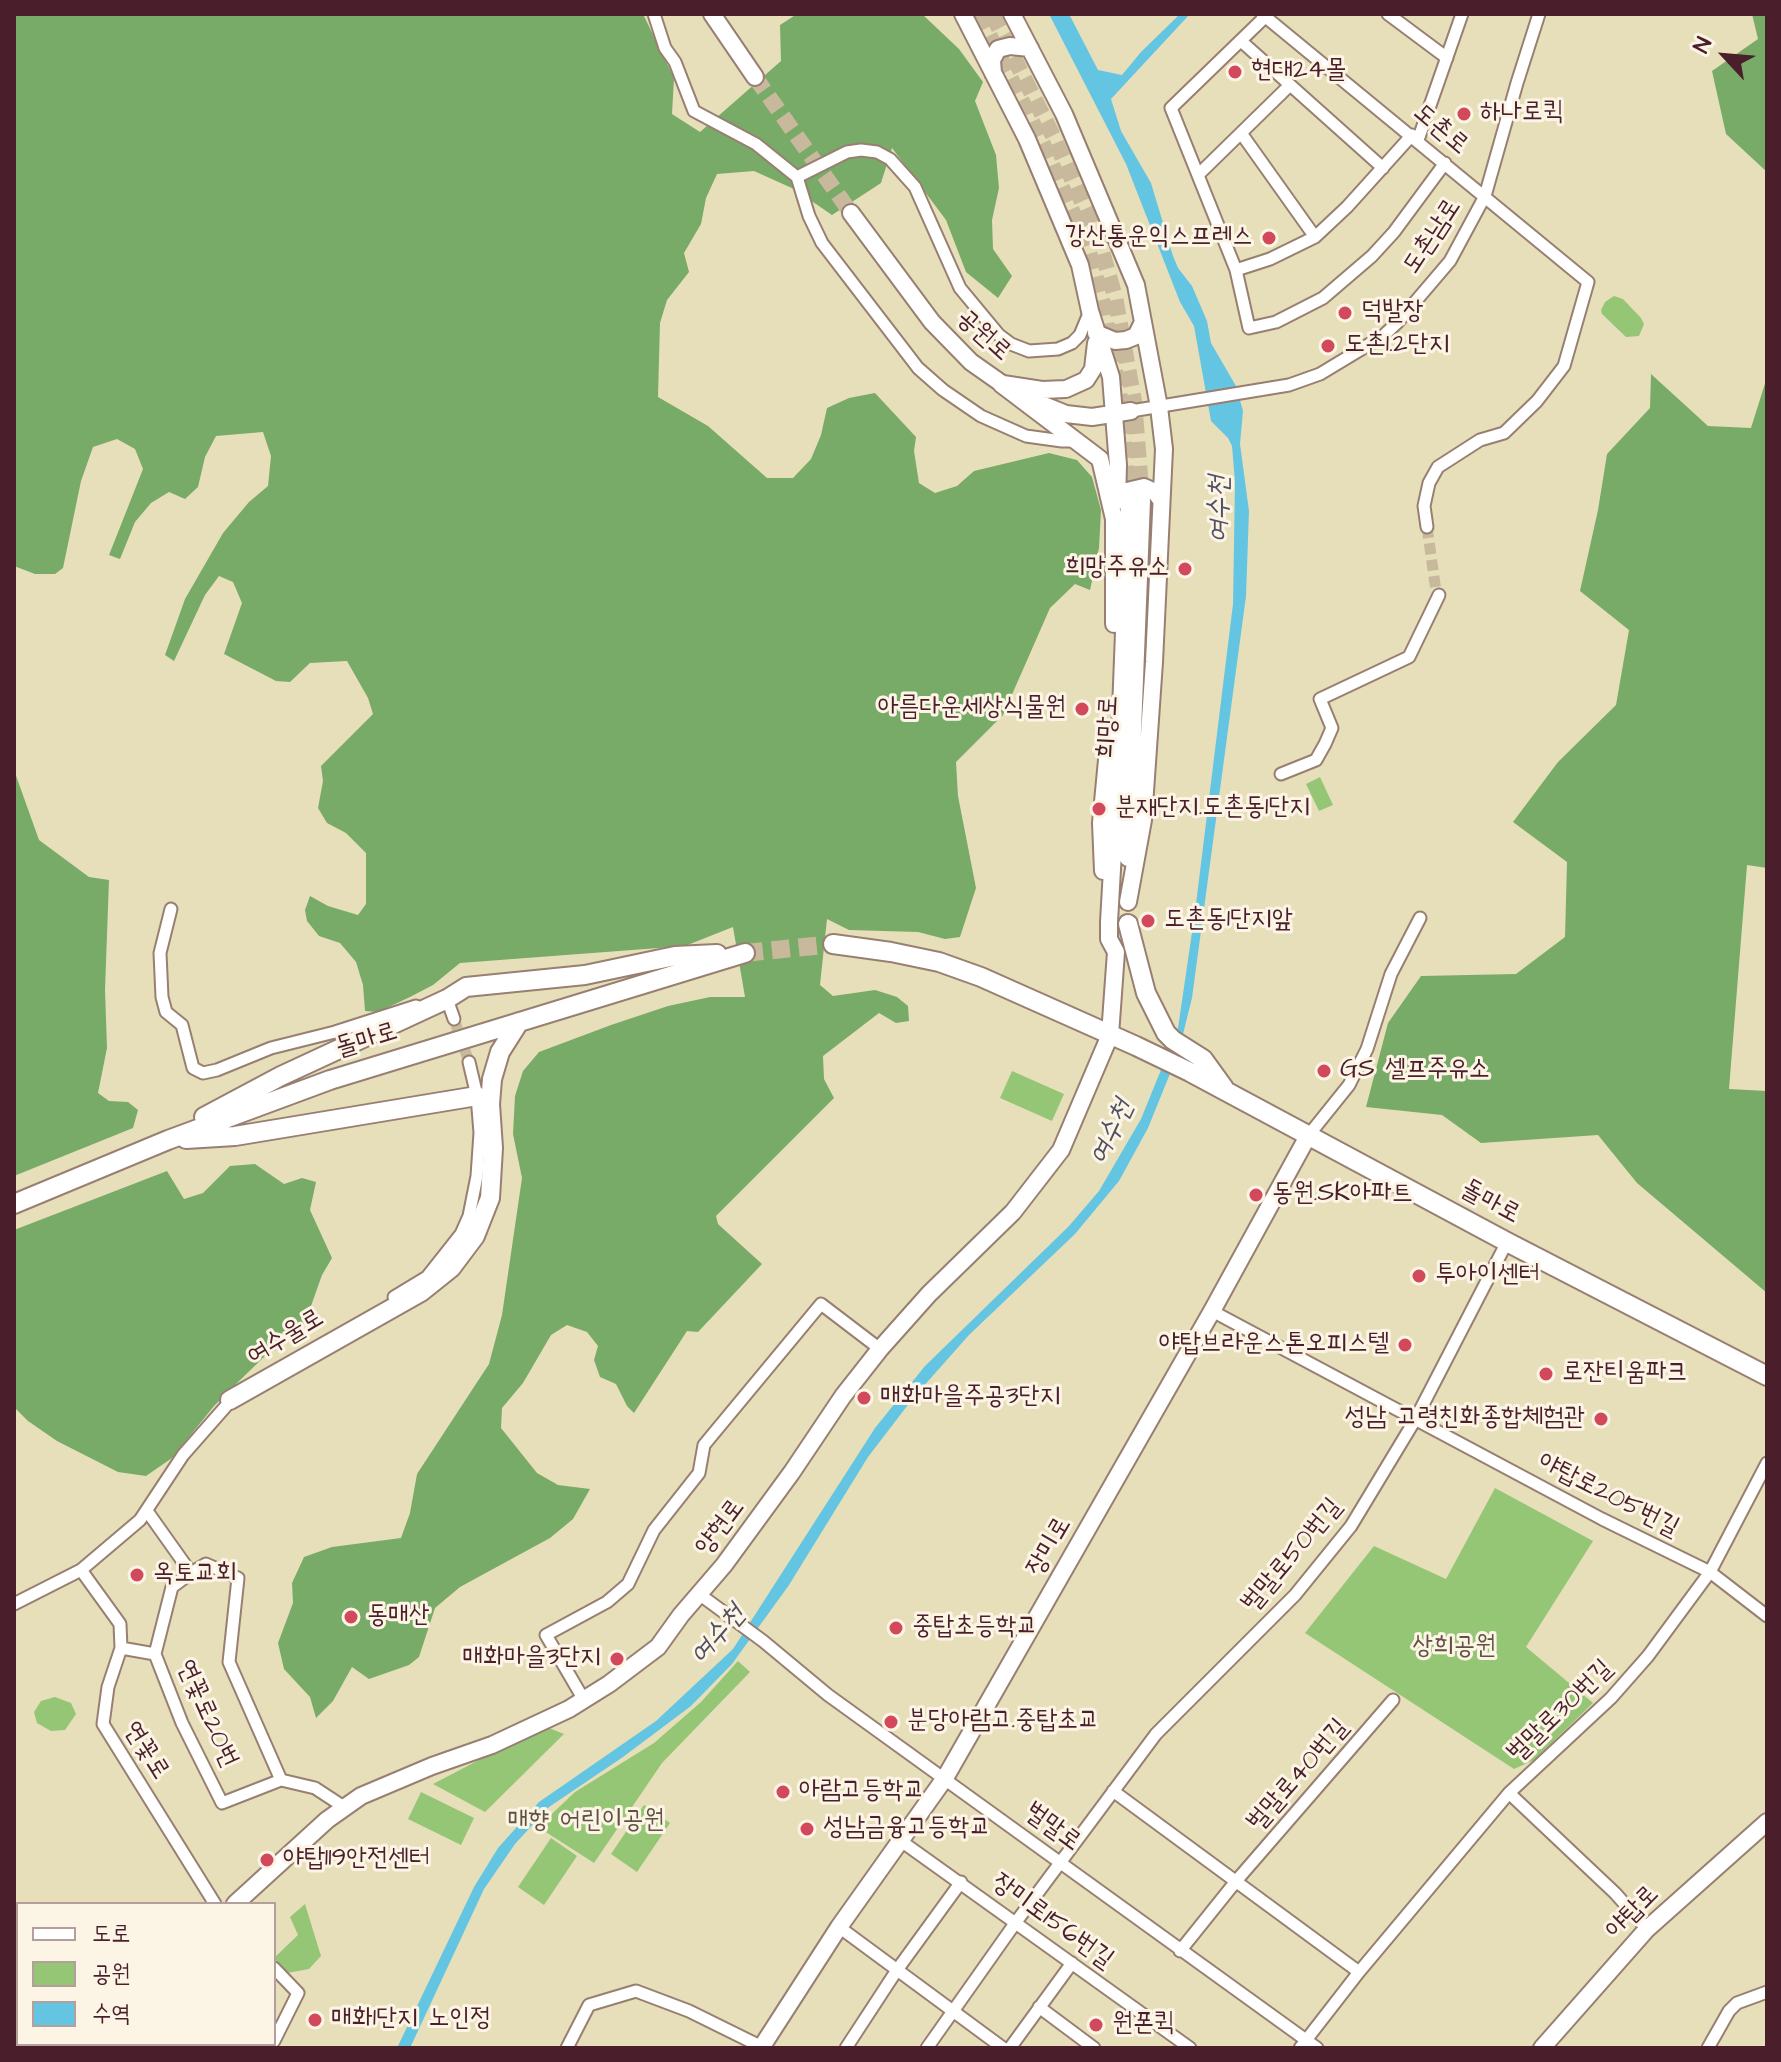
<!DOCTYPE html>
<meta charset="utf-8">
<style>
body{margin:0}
#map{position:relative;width:1781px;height:2062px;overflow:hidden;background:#e7dfba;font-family:"Architects Daughter","Poor Story",sans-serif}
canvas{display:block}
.frame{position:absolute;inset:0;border:16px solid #4a1f2b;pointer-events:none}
.legend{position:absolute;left:16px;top:1902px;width:260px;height:144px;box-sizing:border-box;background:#fcf5e5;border:2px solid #b59f9b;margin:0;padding:10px 14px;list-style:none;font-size:24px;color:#4a1f2b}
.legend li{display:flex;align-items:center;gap:16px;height:40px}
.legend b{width:40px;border:2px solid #b59f9b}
.north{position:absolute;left:1685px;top:16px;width:80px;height:80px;-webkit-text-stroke:6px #fcf5e5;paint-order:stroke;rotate:296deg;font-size:22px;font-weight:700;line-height:32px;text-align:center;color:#4a1f2b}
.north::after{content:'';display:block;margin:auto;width:28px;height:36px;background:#4a1f2b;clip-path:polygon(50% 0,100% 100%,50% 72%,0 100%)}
</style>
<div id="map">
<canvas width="1781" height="2062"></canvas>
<div class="frame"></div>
<ul class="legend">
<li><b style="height:10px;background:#fff"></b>도로</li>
<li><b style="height:22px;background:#95c676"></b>공원</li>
<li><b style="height:22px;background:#64c5e2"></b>수역</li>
</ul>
<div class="north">N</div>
</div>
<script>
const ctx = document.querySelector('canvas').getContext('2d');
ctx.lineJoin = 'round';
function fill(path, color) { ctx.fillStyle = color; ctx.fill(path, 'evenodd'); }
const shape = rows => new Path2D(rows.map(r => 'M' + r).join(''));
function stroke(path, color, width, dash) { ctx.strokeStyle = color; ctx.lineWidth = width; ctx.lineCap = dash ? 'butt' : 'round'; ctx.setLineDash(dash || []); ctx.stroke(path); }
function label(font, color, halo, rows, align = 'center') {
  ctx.font = font + ' "Architects Daughter","Poor Story",sans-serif'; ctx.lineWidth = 6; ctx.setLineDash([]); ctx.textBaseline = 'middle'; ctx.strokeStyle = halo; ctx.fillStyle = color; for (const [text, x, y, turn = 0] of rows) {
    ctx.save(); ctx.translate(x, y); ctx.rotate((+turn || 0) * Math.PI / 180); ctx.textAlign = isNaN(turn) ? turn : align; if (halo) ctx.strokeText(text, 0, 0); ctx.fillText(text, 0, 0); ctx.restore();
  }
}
fill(shape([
 [1614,296,1623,299,1641,318,1644,324,1639,336,1626,337,1602,314,1601,310,1605,302],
 [1320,777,1333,805,1319,811,1306,784],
 [1012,1071,1064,1094,1052,1121,1000,1098],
 [1495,1488,1593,1541,1526,1647,1593,1703,1534,1760,1514,1769,1305,1633,1374,1546,1446,1579],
 [738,1661,750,1672,662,1763,594,1863,538,1827,575,1792,654,1743,701,1702],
 [55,1697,71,1703,76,1714,65,1730,51,1731,37,1723,34,1712,41,1701],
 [544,1726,564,1734,485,1812,433,1784],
 [421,1792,474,1818,461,1845,408,1819],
 [644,1805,670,1823,637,1872,611,1854],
 [551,1838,577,1856,544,1905,518,1887],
 [305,1904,321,1956,309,1969,287,1973,274,1958,298,1935,290,1917]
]), '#95c676');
fill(shape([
 [14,14,643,14,674,78,672,114,700,132,781,61,780,25,797,14,922,14,959,49,983,82,975,101,996,155,999,188,992,220,993,249,1012,276,998,298,966,272,946,220,892,148,881,183,832,215,794,189,754,171,717,174,706,198,701,224,684,253,689,272,667,300,660,323,658,397,708,426,767,478,793,478,811,459,821,435,827,408,849,398,875,393,916,437,914,451,919,483,935,493,957,486,974,471,1049,453,1077,460,1092,477,1101,510,1099,548,1090,590,1075,584,1050,608,1003,715,956,762,958,796,976,888,960,937,945,939,918,932,849,930,827,919,820,985,833,996,875,990,897,997,908,1006,909,1021,896,1023,879,1013,823,1056,824,1079,834,1098,716,1216,718,1224,762,1264,698,1332,687,1331,634,1413,627,1406,616,1384,600,1377,594,1360,598,1346,587,1332,567,1325,551,1335,523,1383,502,1408,501,1428,537,1473,558,1485,590,1489,573,1519,550,1538,460,1587,435,1608,419,1657,409,1665,369,1679,352,1667,333,1701,316,1718,310,1697,284,1669,278,1643,293,1603,292,1583,304,1557,332,1547,401,1538,410,1513,417,1474,489,1364,502,1315,522,1178,513,1134,515,1096,523,1071,539,1052,611,1025,668,1006,710,997,745,997,733,927,685,946,460,963,433,985,410,997,378,1012,365,1011,363,985,356,962,340,943,319,936,307,921,305,910,310,896,328,906,358,915,366,904,366,853,346,833,327,823,318,808,323,781,321,766,373,714,368,698,347,661,310,663,290,682,276,681,224,654,242,603,233,582,219,576,205,595,174,661,165,655,185,599,223,533,249,502,268,486,271,456,263,432,216,436,205,457,198,487,185,499,169,492,151,503,135,522,120,559,109,555,143,469,135,449,117,439,93,447,81,481,63,568,55,574,35,574,14,566],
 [1752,14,1767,14,1767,172,1726,134,1712,71,1758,39],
 [1651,374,1708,426,1751,428,1767,377,1767,868,1747,865,1729,1089,1767,1091,1767,1293,1637,1183,1598,1135,1481,1143,1442,1115,1366,1107,1388,1023,1421,976,1516,974,1565,937,1567,862,1513,822,1558,762,1616,705,1629,630,1580,591,1598,510,1607,454,1650,408],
 [14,770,39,840,89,877,109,880,105,990,107,1048,98,1093,109,1101,128,1102,138,1110,133,1128,14,1176],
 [255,1164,284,1184,302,1178,316,1182,310,1210,332,1258,322,1275,311,1306,310,1320,296,1329,276,1350,267,1354,234,1386,214,1406,172,1458,146,1476,118,1472,57,1441,28,1421,14,1407,14,1230,167,1171,184,1199,203,1193,230,1166]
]), '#78ab67');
fill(shape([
 [1049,14,1069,14,1098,70,1122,75,1141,52,1180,14,1190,14,1111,99,1121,131,1151,183,1173,256,1178,268,1192,286,1207,321,1211,343,1236,386,1243,411,1240,444,1249,511,1246,596,1192,998,1178,1054,1148,1128,1119,1181,1075,1234,969,1335,914,1397,868,1457,789,1585,732,1664,691,1706,623,1757,549,1807,515,1844,484,1889,410,2048,397,2048,474,1887,498,1848,539,1802,656,1721,733,1649,875,1428,925,1366,1069,1226,1099,1191,1141,1119,1178,1028,1195,912,1233,604,1235,482,1232,446,1228,438,1211,421,1194,326,1180,302,1126,164]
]), '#64c5e2');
stroke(shape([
 [1427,527,1436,591,1439,595],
 [454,1019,469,1062]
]), '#c8b99d', 11, [11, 5.5]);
stroke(shape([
 [979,14,1043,144,1087,245,1102,300,1121,403,1129,501],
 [992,14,1054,138,1099,241,1115,297,1134,401,1142,499],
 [755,77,851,213]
]), '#c8b99d', 16, [16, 8]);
stroke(shape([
 [745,953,833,944]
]), '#c8b99d', 18, [18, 9]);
const street = shape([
 [654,14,665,48,675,62,694,111,756,144,797,177],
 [1262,14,1588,282,1564,366,1537,401,1504,433,1480,440,1438,467,1429,483,1424,506,1427,527],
 [1268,14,1171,108,1236,270,1249,328,1276,322,1323,298,1372,256,1394,232,1445,163],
 [1388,14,1447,58],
 [1241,41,1383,168],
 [1241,133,1315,237],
 [1418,140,1462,14],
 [1199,174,1290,85],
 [1236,270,1270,259,1315,237,1347,207,1412,135],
 [1131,411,1289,385,1320,374,1383,336,1398,322,1450,261,1485,196,1517,83,1539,14],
 [1077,441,1062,441,1026,436,981,416,943,390,918,368,822,243,809,216,797,177,847,152,861,150,877,152,890,159,915,187,960,288,999,335,1011,344,1029,351,1058,349,1072,343,1080,335,1090,311],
 [1281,774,1316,760,1325,744,1332,728,1320,699,1409,657,1439,595],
 [171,909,160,953,162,997,166,1012,182,1025,193,1068,203,1073,217,1070,271,1048,335,1032,416,1006],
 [444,1000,447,999,454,1019],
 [1308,1136,1349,1085,1367,1049,1391,974,1420,918],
 [394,1297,427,1277,461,1234,469,1216,477,1176,480,1133,477,1096,469,1062],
 [1212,1311,1602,1519,1710,1572,1767,1616],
 [81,1570,120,1624,121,1648,108,1687,103,1724,215,1904],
 [699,1594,763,1641,828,1695,1317,2048],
 [14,1604,81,1570,140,1520,183,1455,234,1397],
 [121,1648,155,1654,182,1723,222,1803,281,1780,229,1662,238,1578,206,1564,191,1573,147,1511],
 [155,1654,172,1587,191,1573],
 [584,1700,546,1635,607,1602,628,1584,654,1530,699,1473,704,1445,821,1304,880,1349],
 [281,1780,315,1788,344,1807],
 [1113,1791,1359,1972],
 [1509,1793,1615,1893,1647,1929],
 [901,1841,1190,2048],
 [839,1927,1003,2048],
 [1180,1951,1237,1880,1393,1700],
 [274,1968,298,1993,274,2041],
 [1039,2007,1094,2048],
 [567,2048,589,2005,636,1991,689,2011,764,2048],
 [846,2048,897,1970,961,1882],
 [927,2048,1016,1922,1156,1734,1295,1595,1351,1526,1415,1420,1507,1242],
 [1010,2048,1072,1963],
 [1300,2048,1359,1972,1509,1793,1611,1698,1648,1656,1710,1572,1767,1463],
 [1708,2048,1729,2011,1737,2003,1767,1992]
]);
const secondary = shape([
 [712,14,755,77],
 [963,14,1027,139,1080,265,1090,311,1111,377,1118,465,1117,501],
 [1012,14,1064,114,1136,285,1159,407,1164,449,1154,662,1143,820,1128,902],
 [993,73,992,60,998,49,1010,46,1030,48],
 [851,213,932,322,971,362,1008,388],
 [1096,333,1115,341,1126,340,1136,336,1143,322],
 [1001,384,1100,459,1114,519,1114,624],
 [1003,384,1042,390,1066,389,1086,380,1093,369,1096,343],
 [1036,402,1066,414,1092,417,1131,411],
 [1117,500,1127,491,1144,487,1155,492,1161,500],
 [1128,858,1142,500],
 [1103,871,1101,823,1109,739],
 [235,1904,327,1820,361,1796,432,1766,492,1745,569,1709,609,1684,658,1647,681,1615,724,1565,792,1472,843,1396,880,1349,929,1294,1013,1212,1061,1150,1110,1035,1116,952,1109,939,1109,922,1121,711,1129,501],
 [78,2048,82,2044],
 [761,2048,839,1927,945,1778,1212,1311,1308,1136],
 [1542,2048,1647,1929,1767,1822]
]);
const primary = shape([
 [1128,924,1146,993,1166,1033,1173,1040,1203,1059,1224,1088],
 [833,944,891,952,939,962,981,977,1136,1046,1190,1072,1507,1242,1767,1376],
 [204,1117,281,1076,447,999,466,987,585,975,675,956,717,954],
 [186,1139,235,1136,477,1096],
 [14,1204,168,1140,330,1080,745,953],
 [230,1400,421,1292,451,1268,475,1236,490,1198,493,1148,490,1104,492,1079,500,1052,519,1022]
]);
stroke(street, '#987f72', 15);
stroke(secondary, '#987f72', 20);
stroke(primary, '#987f72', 22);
stroke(street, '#fff', 11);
stroke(secondary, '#fff', 16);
stroke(primary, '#fff', 18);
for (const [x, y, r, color] of [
 [1235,72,8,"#d1495b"],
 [1464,114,8,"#d1495b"],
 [1269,238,8,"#d1495b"],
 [1345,313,8,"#d1495b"],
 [1328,346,8,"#d1495b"],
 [1185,569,8,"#d1495b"],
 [1082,709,8,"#d1495b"],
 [1099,809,8,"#d1495b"],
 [1148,921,8,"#d1495b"],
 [1324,1071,8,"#d1495b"],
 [1256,1195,8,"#d1495b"],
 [1419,1276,8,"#d1495b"],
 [1405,1345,8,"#d1495b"],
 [1546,1374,8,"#d1495b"],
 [864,1398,8,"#d1495b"],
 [1601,1419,8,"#d1495b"],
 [137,1575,8,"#d1495b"],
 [351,1617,8,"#d1495b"],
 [896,1628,8,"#d1495b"],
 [617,1659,8,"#d1495b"],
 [891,1722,8,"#d1495b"],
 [783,1792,8,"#d1495b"],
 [807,1829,8,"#d1495b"],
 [267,1860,8,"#d1495b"],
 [315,2020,8,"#d1495b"],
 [1096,2025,8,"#d1495b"]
]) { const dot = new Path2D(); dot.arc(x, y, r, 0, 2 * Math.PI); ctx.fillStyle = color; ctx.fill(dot); stroke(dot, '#fcf5e5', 3); }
label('26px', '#4a1f2b', '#fcf5e5', [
 ["현대24몰",1251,72],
 ["하나로퀵",1480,114],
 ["강산통운익스프레스",1253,238,"right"],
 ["덕발장",1361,313],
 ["도촌1.2단지",1344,346],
 ["희망주유소",1169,569,"right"],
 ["아름다운세상식물원",1066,709,"right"],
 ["분재단지.도촌동1단지",1115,809],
 ["도촌동1단지앞",1164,921],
 ["GS 셀프주유소",1340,1071],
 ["동원.SK아파트",1272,1195],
 ["투아이센터",1435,1276],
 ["야탑브라운스톤오피스텔",1389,1345,"right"],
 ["로잔티움파크",1562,1374],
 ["매화마을주공3단지",880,1398],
 ["성남 고령친화종합체험관",1585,1419,"right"],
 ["옥토교회",153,1575],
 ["동매산",367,1617],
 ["중탑초등학교",912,1628],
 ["매화마을3단지",601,1659,"right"],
 ["분당아람고.중탑초교",907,1722],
 ["아람고등학교",799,1792],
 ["성남금융고등학교",823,1829],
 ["야탑119안전센터",283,1860],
 ["매화1단지 노인정",331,2020],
 ["원폰퀵",1112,2025]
], 'left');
label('26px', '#4a1f2b', '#fcf5e5', [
 ["도촌로",1440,130,40],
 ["도촌남로",1433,237,-57],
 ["공원로",983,336,42],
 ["희망로",1109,727,-87],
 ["돌마로",367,1041,-17],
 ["돌마로",1490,1203,28],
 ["여수울로",286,1338,-31],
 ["야탑로205번길",1608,1496,27],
 ["양현로",721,1528,-53],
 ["장미로",1050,1547,-60],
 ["벌말로50번길",1293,1556,-50],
 ["벌말로30번길",1561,1712,-44],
 ["연꽃로20번",206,1714,66],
 ["연꽃로",145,1751,58],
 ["벌말로40번길",1299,1776,-49],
 ["벌말로",1052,1828,36],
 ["야탑로",1633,1913,-45],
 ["장미로156번길",1052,1922,36]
]);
label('26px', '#605142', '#fcf5e5', [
 ["상희공원",1454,1648],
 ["매향 어린이공원",586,1822]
]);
label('italic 28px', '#525162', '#fcf5e5', [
 ["여수천",1221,509,-90],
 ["여수천",1113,1133,-65],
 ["여수천",719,1636,-49]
]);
</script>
